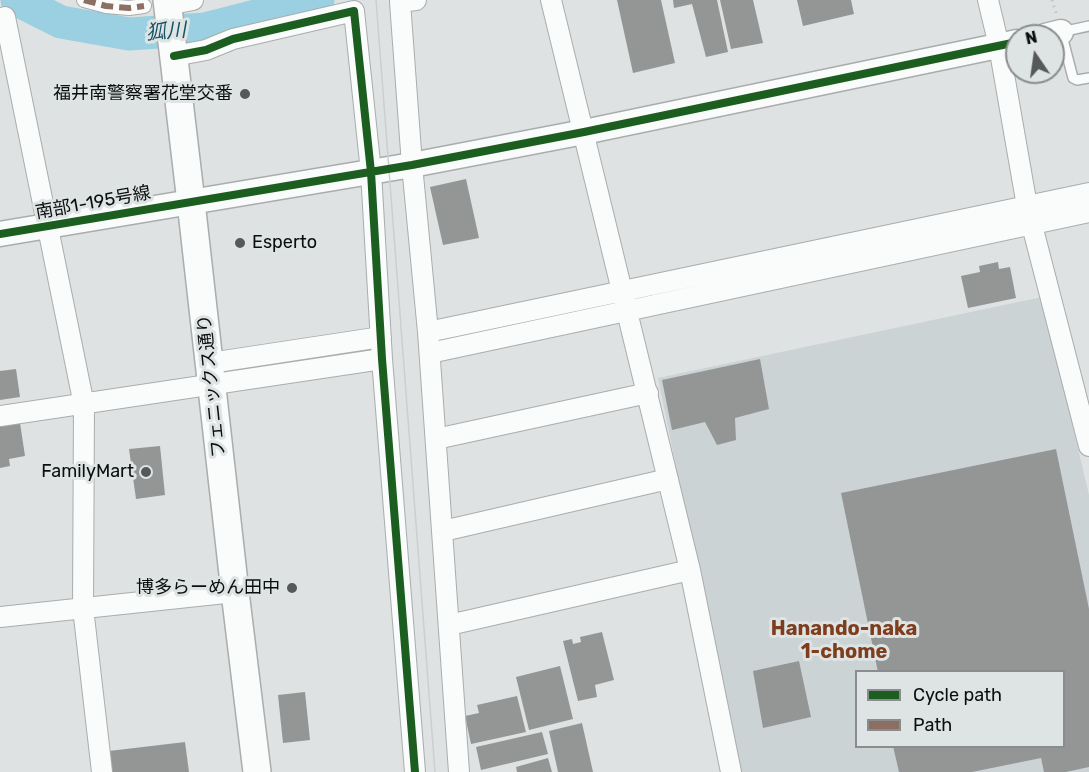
<!DOCTYPE html>
<meta charset="utf-8">
<style>
body{margin:0}
#map{position:relative;width:1089px;height:772px;overflow:hidden;background:#dfe2e3;font-family:Rubik,sans-serif}
canvas{display:block}
.legend{position:absolute;left:855px;top:670px;width:210px;height:78px;box-sizing:border-box;background:#dee3e4;border:2px solid #8a8d8e;margin:0;padding:8px 10px;list-style:none;font-size:18px;color:#0c0d0e}
.legend li{display:flex;align-items:center;gap:12px;height:30px}
.legend b{width:30px;border:2px solid #8a8d8e}
.north{position:absolute;left:1005px;top:24px;width:60px;height:60px;box-sizing:border-box;background:#dee3e4;border:2px solid #8a8d8e;border-radius:50%;rotate:347deg;font-size:16px;font-weight:700;line-height:24px;text-align:center;color:#0c0d0e}
.north::after{content:'';display:block;margin:auto;width:21px;height:27px;background:#565859;clip-path:polygon(50% 0,100% 100%,50% 72%,0 100%)}
</style>
<div id="map">
<canvas width="1089" height="772"></canvas>
<ul class="legend">
<li><b style="height:8px;background:#1b5e20"></b>Cycle path</li>
<li><b style="height:8px;background:#8d6e63"></b>Path</li>
</ul>
<div class="north">N</div>
</div>
<script>
const ctx = document.querySelector('canvas').getContext('2d');
ctx.lineJoin = 'round';
function fill(path, color) { ctx.fillStyle = color; ctx.fill(path, 'evenodd'); }
const shape = rows => new Path2D(rows.map(r => 'M' + r).join(''));
function stroke(path, color, width, dash) { ctx.strokeStyle = color; ctx.lineWidth = width; ctx.lineCap = dash ? 'butt' : 'round'; ctx.setLineDash(dash || []); ctx.stroke(path); }
function label(font, color, halo, rows, align = 'center') {
  ctx.font = font + ' Rubik,"Noto Sans JP",sans-serif'; ctx.lineWidth = 6; ctx.setLineDash([]); ctx.textBaseline = 'middle'; ctx.strokeStyle = halo; ctx.fillStyle = color; for (const [text, x, y, turn = 0] of rows) {
    ctx.save(); ctx.translate(x, y); ctx.rotate((+turn || 0) * Math.PI / 180); ctx.textAlign = isNaN(turn) ? turn : align; if (halo) ctx.strokeText(text, 0, 0); ctx.fillText(text, 0, 0); ctx.restore();
  }
}
fill(shape([
 [1042,297,1089,495,1089,772,738,772,658,378],
 [856,672,1064,672,1064,746,856,746]
]), '#cbd3d5');
stroke(shape([
 [17,0,61,22,129,34,205,29,318,0]
]), '#9ad0e1', 33);
fill(shape([
 [617,0,661,0,675,63,633,73],
 [673,0,717,0,728,52,706,57,692,4,674,8],
 [720,0,753,0,763,43,731,49],
 [797,0,851,0,854,14,803,26],
 [466,179,479,238,443,245,430,187],
 [998,262,999,269,1010,267,1016,298,968,308,961,276,980,272,979,266],
 [760,359,769,409,735,418,736,440,717,445,705,422,672,430,662,380],
 [16,369,20,397,0,400,0,371],
 [20,423,25,456,9,459,10,466,0,468,0,426],
 [160,446,165,495,136,499,129,449],
 [1056,449,1089,609,1089,767,1066,772,1044,772,1041,758,972,772,899,772,893,746,1064,746,1064,672,878,672,841,493],
 [602,632,614,680,595,685,597,697,578,701,563,641,572,639,573,644,581,642,580,637],
 [799,661,811,717,763,728,753,671],
 [560,666,573,719,529,730,516,677],
 [305,692,310,740,283,743,278,695],
 [517,696,526,732,471,744,465,716,479,713,477,705],
 [582,723,593,772,558,772,549,731],
 [542,732,548,754,481,770,476,747],
 [185,742,189,772,111,772,109,751],
 [548,758,552,772,517,772,516,767]
]), '#949696');
const service = shape([
 [1089,26,1061,32,1073,78,1077,80,1089,78]
]);
const pedestrian = shape([
 [84,0,106,6,129,8,144,6]
]);
const minor = shape([
 [416,0,400,2,412,165,428,332,459,772],
 [551,0,690,570,731,772],
 [988,0,999,46,1027,206,1089,446],
 [167,5,193,0],
 [5,17,84,405,83,608,102,772],
 [174,56,206,50,233,39,354,11,371,172,382,359,415,772],
 [428,332,1089,193],
 [430,353,1089,212],
 [210,363,381,337],
 [0,416,382,359],
 [436,439,648,393],
 [443,531,668,479],
 [0,617,235,592],
 [449,625,690,570]
]);
const tertiary = shape([
 [1045,36,1061,32],
 [0,234,412,165,584,132,1017,42]
]);
const secondary = shape([
 [167,0,191,202,235,592,257,772]
]);
stroke(service, '#aaacad', 12);
stroke(pedestrian, '#aaacad', 16);
stroke(minor, '#aaacad', 22);
stroke(tertiary, '#aaacad', 27);
stroke(secondary, '#aaacad', 30);
stroke(shape([
 [1052,0,1056,13]
]), '#c2c3c3', 3, [1.5, 4.5]);
stroke(service, '#fafbfb', 9);
stroke(pedestrian, '#fafbfb', 14);
stroke(minor, '#fafbfb', 20);
stroke(tertiary, '#fafbfb', 24);
stroke(secondary, '#fafbfb', 27);
stroke(shape([
 [376,0,435,772]
]), '#cdcece', 1.5);
stroke(shape([
 [84,0,106,6,129,8,144,6]
]), '#8d6e63', 6, [12, 6]);
stroke(shape([
 [174,56,206,50,233,39,354,11,371,172,382,359,415,772],
 [0,234,412,165,584,132,1017,42]
]), '#1b5e20', 8);
for (const [x, y, r, color] of [
 [245,94,6,"#565859"],
 [240,243,6,"#565859"],
 [146,472,6,"#565859"],
 [292,588,6,"#565859"]
]) { const dot = new Path2D(); dot.arc(x, y, r, 0, 2 * Math.PI); ctx.fillStyle = color; ctx.fill(dot); stroke(dot, '#dee3e4', 2); }
label('18px', '#0c0d0e', '#dee3e4', [
 ["福井南警察署花堂交番",233,94],
 ["Esperto",252,243,"left"],
 ["FamilyMart",134,472],
 ["博多らーめん田中",280,588]
], 'right');
label('18px', '#0c0d0e', '#dee3e4', [
 ["南部1-195号線",93,203,-10],
 ["フェニックス通り",212,386,-96]
]);
label('italic 20px', '#135364', '#dee3e4', [
 ["狐川",166,32,-4]
]);
label('bold 20px', '#7e3e1d', '#dee3e4', [
 ["Hanando-naka",844,629],
 ["1-chome",844,652]
]);
</script>
